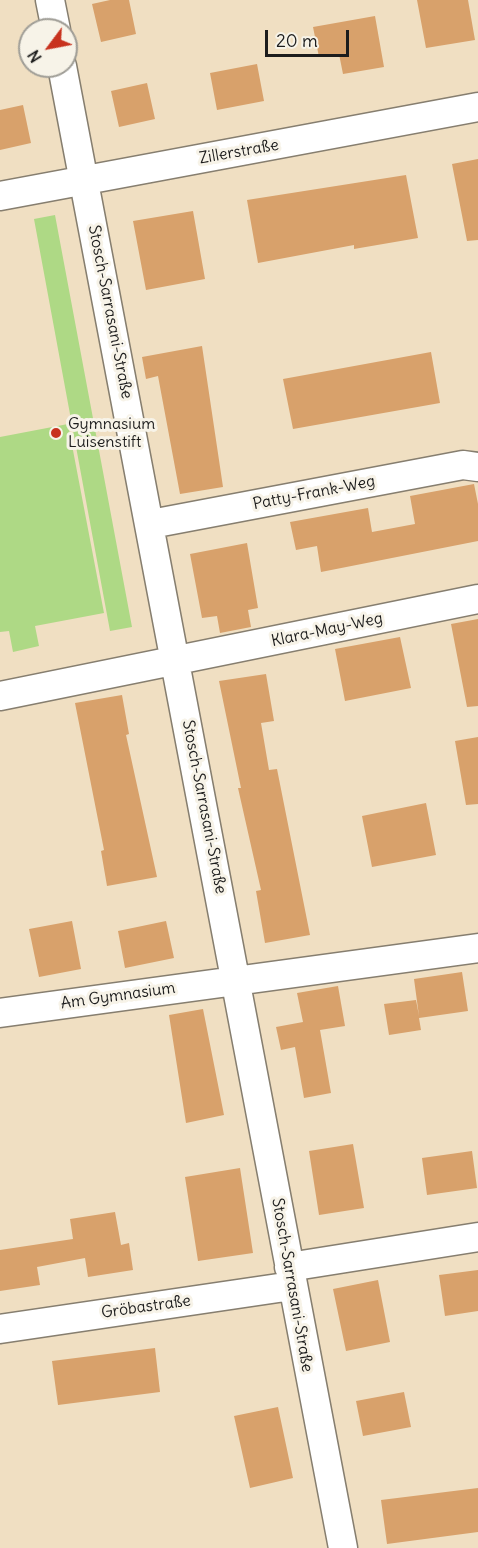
<!DOCTYPE html>
<meta charset="utf-8">
<style>
body{margin:0}
#map{position:relative;width:478px;height:1548px;overflow:hidden;background:#f0dfc2;font-family:Delius,sans-serif}
canvas{display:block}
.north{position:absolute;left:18px;top:18px;width:60px;height:60px;box-sizing:border-box;background:#f7f3e8;border:2px solid #9f9d96;border-radius:50%;rotate:238deg;font-size:16px;font-weight:700;line-height:24px;text-align:center;color:#1c1c1c}
.north::after{content:'';display:block;margin:auto;width:21px;height:27px;background:#c8321e;clip-path:polygon(50% 0,100% 100%,50% 72%,0 100%)}
.scale{position:absolute;left:265px;top:30px;width:84px;height:27px;box-sizing:border-box;border:3px solid #1c1c1c;border-top:0;padding-left:8px;font-size:18px;line-height:21px;white-space:nowrap;color:#1c1c1c;-webkit-text-stroke:4px #f7f3e8;paint-order:stroke}
</style>
<div id="map">
<canvas width="478" height="1548"></canvas>
<div class="north">N</div>
<div class="scale">20 m</div>
</div>
<script>
const ctx = document.querySelector('canvas').getContext('2d');
ctx.lineJoin = 'round';
function fill(path, color) { ctx.fillStyle = color; ctx.fill(path, 'evenodd'); }
const shape = rows => new Path2D(rows.map(r => 'M' + r).join(''));
function stroke(path, color, width, dash) { ctx.strokeStyle = color; ctx.lineWidth = width; ctx.lineCap = dash ? 'butt' : 'round'; ctx.setLineDash(dash || []); ctx.stroke(path); }
function label(font, color, halo, rows, align = 'center') {
  ctx.font = font + ' Delius,sans-serif'; ctx.lineWidth = 6; ctx.setLineDash([]); ctx.textBaseline = 'middle'; ctx.strokeStyle = halo; ctx.fillStyle = color; for (const [text, x, y, turn = 0] of rows) {
    ctx.save(); ctx.translate(x, y); ctx.rotate((+turn || 0) * Math.PI / 180); ctx.textAlign = isNaN(turn) ? turn : align; if (halo) ctx.strokeText(text, 0, 0); ctx.fillText(text, 0, 0); ctx.restore();
  }
}
fill(shape([
 [55,215,132,627,110,631,34,219],
 [68,424,104,613,35,626,39,646,13,652,9,631,0,632,0,437]
]), '#aed985');
fill(shape([
 [110,0,129,0,136,34,101,42,92,4],
 [417,0,468,0,475,40,426,48],
 [375,16,384,67,343,74,339,54,319,57,313,27],
 [257,64,264,101,217,110,210,73],
 [147,83,155,119,119,127,111,91],
 [23,105,31,143,0,150,0,110],
 [478,159,478,240,467,241,452,164],
 [406,175,418,238,354,249,354,245,258,263,247,200],
 [193,211,205,279,146,290,133,221],
 [202,346,223,487,180,494,158,376,146,379,142,357],
 [431,352,440,403,293,429,283,379],
 [474,484,478,504,478,541,321,572,317,546,296,550,290,522,368,508,372,532,415,524,410,496],
 [247,543,258,608,248,610,251,627,220,633,217,616,202,618,190,554],
 [478,619,478,706,467,707,451,624],
 [400,637,411,688,345,701,335,649],
 [266,674,274,721,261,723,269,770,277,769,310,935,265,943,256,891,261,890,238,788,241,788,219,681],
 [122,695,129,734,126,735,157,877,107,886,101,851,104,850,75,703],
 [478,737,478,804,466,805,455,741],
 [426,803,436,855,372,867,362,816],
 [72,921,81,969,39,977,29,929],
 [166,921,174,958,125,968,118,931],
 [462,972,468,1011,419,1018,421,1030,389,1035,384,1004,416,1000,419,1016,414,979],
 [338,986,345,1026,320,1030,331,1093,304,1098,295,1047,281,1050,276,1027,303,1022,297,993],
 [203,1009,224,1115,186,1123,169,1015],
 [353,1144,364,1208,319,1215,309,1151],
 [472,1151,477,1188,427,1195,422,1158],
 [240,1168,253,1253,198,1261,185,1177],
 [115,1212,121,1245,129,1243,133,1270,88,1277,85,1258,37,1267,40,1285,0,1291,0,1250,73,1239,70,1219],
 [478,1270,478,1311,445,1316,439,1275],
 [378,1280,390,1342,346,1351,333,1289],
 [155,1348,160,1392,58,1405,52,1361],
 [404,1392,411,1427,363,1436,356,1401],
 [278,1407,293,1478,250,1488,234,1416],
 [478,1488,478,1532,387,1544,381,1500]
]), '#d8a16b');
const minor = shape([
 [50,0,56,30],
 [62,66,343,1548],
 [0,196,478,107],
 [151,524,463,465,478,467],
 [0,696,478,599],
 [0,1013,478,948],
 [289,1267,478,1237],
 [0,1329,292,1286]
]);
stroke(minor, '#867e6f', 31);
stroke(minor, '#fff', 28);
for (const [x, y, r, color] of [
 [56,433,6,"#c8321e"]
]) { const dot = new Path2D(); dot.arc(x, y, r, 0, 2 * Math.PI); ctx.fillStyle = color; ctx.fill(dot); stroke(dot, '#f7f3e8', 2); }
label('16px', '#1c1c1c', '#f7f3e8', [
 ["Zillerstraße",239,152,-10],
 ["Stosch-Sarrasani-Straße",110,312,79],
 ["Patty-Frank-Weg",314,493,-11],
 ["Klara-May-Weg",327,630,-12],
 ["Stosch-Sarrasani-Straße",204,807,79],
 ["Am Gymnasium",118,996,-8],
 ["Stosch-Sarrasani-Straße",292,1285,80],
 ["Gröbastraße",146,1307,-8]
]);
label('16px', '#1c1c1c', '#f7f3e8', [
 ["Gymnasium",68,424],
 ["Luisenstift",68,442]
], 'left');
</script>
